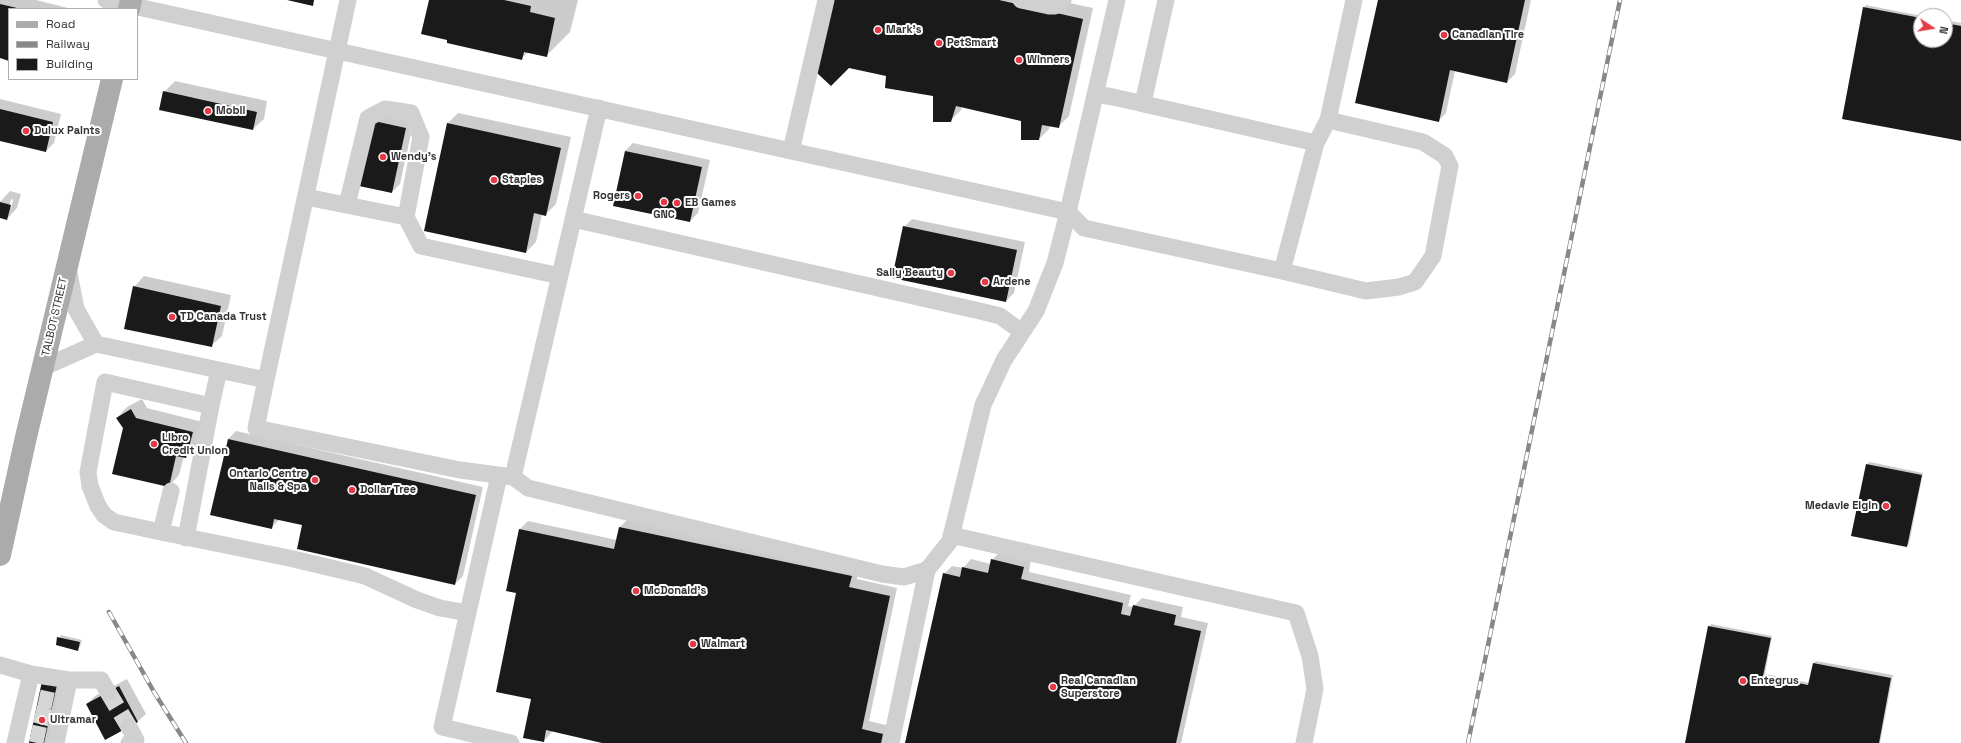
<!DOCTYPE html>
<style>
body{margin:0}
#map{position:relative;width:1961px;height:743px;overflow:hidden;background:#fff;font-family:"Space Grotesk",sans-serif}
canvas{display:block}
.legend{position:absolute;left:8px;top:8px;width:130px;height:72px;box-sizing:border-box;background:#fff;border:1px solid #adadad;margin:0;padding:5px 7px;list-style:none;font-size:12px;color:#333}
.legend li{display:flex;align-items:center;gap:8px;height:20px}
.legend b{width:20px;border:1px solid #adadad}
.north{position:absolute;left:1913px;top:8px;width:40px;height:40px;box-sizing:border-box;background:#fff;border:1px solid #adadad;border-radius:50%;rotate:102deg;font-size:11px;font-weight:700;line-height:16px;text-align:center;color:#333}
.north::after{content:'';display:block;margin:auto;width:14px;height:18px;background:#e63946;clip-path:polygon(50% 0,100% 100%,50% 72%,0 100%)}
</style>
<div id="map">
<canvas width="1961" height="743"></canvas>
<ul class="legend">
<li><b style="height:5px;background:#ababab"></b>Road</li>
<li><b style="height:5px;background:#888"></b>Railway</li>
<li><b style="height:11px;background:#1a1a1a"></b>Building</li>
</ul>
<div class="north">N</div>
</div>
<script>
const ctx = document.querySelector('canvas').getContext('2d');
ctx.lineJoin = 'round';
function fill(path, color) { ctx.fillStyle = color; ctx.fill(path, 'evenodd'); }
const shape = rows => new Path2D(rows.map(r => 'M' + r).join(''));
function stroke(path, color, width, dash) { ctx.strokeStyle = color; ctx.lineWidth = width; ctx.lineCap = dash ? 'butt' : 'round'; ctx.setLineDash(dash || []); ctx.stroke(path); }
function label(font, color, halo, rows, align = 'center') {
  ctx.font = font + ' "Space Grotesk",sans-serif'; ctx.lineWidth = 4; ctx.setLineDash([]); ctx.textBaseline = 'middle'; ctx.strokeStyle = halo; ctx.fillStyle = color; for (const [text, x, y, turn = 0] of rows) {
    ctx.save(); ctx.translate(x, y); ctx.rotate((+turn || 0) * Math.PI / 180); ctx.textAlign = isNaN(turn) ? turn : align; if (halo) ctx.strokeText(text, 0, 0); ctx.fillText(text, 0, 0); ctx.restore();
  }
}
fill(shape([
 [0,0,36,0,72,9,9,9,9,60,0,57],
 [430,0,578,0,570,32,546,56,528,52,521,59,448,39],
 [835,0,1056,0,1093,8,1069,116,1058,127,1050,125,1049,129,1039,139,1022,120,962,106,961,110,950,121,934,95,887,76],
 [1379,0,1531,0,1515,74,1507,82,1455,71,1446,113,1438,121],
 [1866,5,1922,16,1921,16,1921,40,1945,40,1945,20,1961,23,1961,140,1864,8],
 [175,81,267,101,264,119,253,129,164,92],
 [0,99,61,114,54,143,46,151,0,140],
 [383,113,414,120,400,184,392,192,375,121],
 [458,113,571,137,556,204,546,214,542,214,536,242,526,252,447,124],
 [633,143,710,160,698,213,690,221,614,205,625,151],
 [10,191,21,194,17,208,7,219,0,217,0,202],
 [11,199,13,200,11,208,9,208],
 [912,219,1025,242,1014,293,1006,301,904,227],
 [144,276,231,295,222,336,211,346,134,287],
 [142,399,147,408,203,422,196,446,186,457,184,456,179,475,169,486,117,418,127,407],
 [236,431,483,487,463,576,455,584,303,525,280,519,271,528,228,439],
 [1870,462,1923,473,1909,544,1906,546,1867,464],
 [628,519,859,568,857,579,897,588,869,721,890,726,887,743,607,743,553,731,544,741,524,737,532,699,517,592,520,529,528,521,617,540,620,527],
 [1000,552,1031,559,1029,572,1131,595,1128,606,1133,607,1142,598,1183,607,1181,617,1208,623,1181,743,906,743,944,574,952,566,963,568,971,559,991,564,992,560],
 [1711,624,1772,636,1765,674,1810,683,1814,663,1816,661,1893,675,1880,743,1686,743,1709,627],
 [61,635,82,640,80,647,78,649,57,645],
 [127,679,146,714,138,721,87,704,95,696],
 [62,680,48,743,30,743,43,682]
]), '#0003');
fill(shape([
 [287,0,314,0,313,6],
 [429,0,504,0,531,6,530,12,555,18,547,57,524,52,522,60,447,43,447,40,421,34],
 [834,0,999,0,1083,19,1059,128,1042,125,1039,140,1021,140,1021,121,956,106,951,122,933,122,933,96,885,88,886,76,849,68,831,86,817,73],
 [1378,0,1525,0,1507,83,1450,70,1439,122,1355,103],
 [0,4,17,8,9,9,9,61,0,58],
 [1863,7,1921,18,1921,40,1945,40,1945,23,1961,26,1961,141,1842,119],
 [163,91,257,112,253,130,159,110],
 [0,109,53,122,46,152,0,141],
 [374,121,406,128,392,193,359,186],
 [447,123,561,148,546,216,534,213,526,253,424,231],
 [625,151,702,167,690,222,613,206],
 [0,202,11,205,7,220,0,218],
 [903,226,1017,250,1006,302,892,278],
 [133,286,221,306,212,347,124,329],
 [131,409,136,418,193,432,186,458,176,456,169,487,112,474,123,428,116,418],
 [228,439,476,495,455,585,297,549,302,525,274,519,272,529,210,515],
 [1866,464,1922,475,1907,547,1851,536],
 [619,527,852,576,849,587,890,596,862,729,883,734,881,743,602,743,546,730,544,742,523,738,531,699,496,692,516,593,506,591,519,529,614,549],
 [991,559,1024,567,1021,579,1123,603,1121,614,1130,616,1133,605,1176,615,1174,625,1201,631,1176,743,905,743,943,573,960,577,962,567,988,573],
 [1708,626,1771,638,1763,676,1808,685,1813,663,1891,678,1879,743,1685,743],
 [57,637,80,642,78,651,56,645],
 [42,681,57,685,44,743,29,743],
 [119,686,138,722,105,740,86,704]
]), '#1a1a1a');
stroke(shape([
 [108,692,129,727],
 [39,698,53,701],
 [35,714,50,718],
 [31,733,45,736]
]), '#d6d6d6', 17, [17, 8]);
stroke(shape([
 [106,0,1068,212,1117,0],
 [1021,0,1049,6,1055,6,1063,0],
 [1143,103,1166,0],
 [1328,120,1354,0],
 [791,151,826,0],
 [306,197,406,217,421,246,560,276],
 [347,205,368,118,385,109,411,113,421,137,406,217],
 [1068,212,1084,228,1282,271,1316,143,1113,97,1095,94],
 [573,219,984,312,1000,316,1022,332],
 [68,268,76,309,96,344],
 [1282,271,1366,291,1399,287,1415,282,1433,256,1450,166,1445,156,1423,142,1328,120,1316,143],
 [42,368,96,344,266,380,256,428,460,470,513,477,599,108],
 [266,380,348,0],
 [211,406,219,370],
 [499,476,442,727,511,743],
 [513,477,528,488,882,574,904,577,927,570,950,541,983,405,1004,360,1036,311,1055,263,1068,212],
 [171,491,161,532,114,522,104,515,98,506,90,486,88,472,105,382,211,406,186,538],
 [161,532,289,558,365,576,417,600,440,608,468,613],
 [951,535,1296,613,1310,656,1315,689,1304,743],
 [0,665,31,674,69,680,56,743],
 [69,680,101,680,108,692],
 [15,743,31,674],
 [129,743,136,740,129,727],
 [891,743,927,570]
]), '#d0d0d0', 17);
stroke(shape([
 [129,9,131,0],
 [0,555,26,437,112,79]
]), '#ababab', 22);
const rail = shape([
 [109,612,154,692,186,743],
 [1468,743,1620,0]
]);
stroke(rail, '#888', 4.5);
stroke(rail, '#fff', 3, [9]);
for (const [x, y, r, color] of [
 [878,30,4,"#e63946"],
 [1444,35,4,"#e63946"],
 [939,43,4,"#e63946"],
 [1019,60,4,"#e63946"],
 [208,111,4,"#e63946"],
 [26,131,4,"#e63946"],
 [383,157,4,"#e63946"],
 [494,180,4,"#e63946"],
 [638,196,4,"#e63946"],
 [664,202,4,"#e63946"],
 [677,203,4,"#e63946"],
 [951,273,4,"#e63946"],
 [985,282,4,"#e63946"],
 [172,317,4,"#e63946"],
 [154,444,4,"#e63946"],
 [315,480,4,"#e63946"],
 [352,490,4,"#e63946"],
 [1886,506,4,"#e63946"],
 [636,591,4,"#e63946"],
 [693,644,4,"#e63946"],
 [1743,681,4,"#e63946"],
 [1053,687,4,"#e63946"],
 [42,720,4,"#e63946"]
]) { const dot = new Path2D(); dot.arc(x, y, r, 0, 2 * Math.PI); ctx.fillStyle = color; ctx.fill(dot); stroke(dot, '#fff', 1.5); }
label('bold 11px', '#333', '#fff', [
 ["Mark's",886,30],
 ["Canadian Tire",1452,35],
 ["PetSmart",947,43],
 ["Winners",1027,60],
 ["Mobil",216,111],
 ["Dulux Paints",34,131],
 ["Wendy's",391,157],
 ["Staples",502,180],
 ["Rogers",630,196,"right"],
 ["EB Games",685,203],
 ["GNC",664,215,"center"],
 ["Sally Beauty",943,273,"right"],
 ["Ardene",993,282],
 ["TD Canada Trust",180,317],
 ["Libro",162,438],
 ["Credit Union",162,451],
 ["Ontario Centre",307,474,"right"],
 ["Nails & Spa",307,487,"right"],
 ["Dollar Tree",360,490],
 ["Medavie Elgin",1878,506,"right"],
 ["McDonald's",644,591],
 ["Walmart",701,644],
 ["Real Canadian",1061,681],
 ["Superstore",1061,694],
 ["Entegrus",1751,681],
 ["Ultramar",50,720]
], 'left');
label('11px', '#333', '#fff', [
 ["TALBOT STREET",55,317,-77]
]);
</script>
